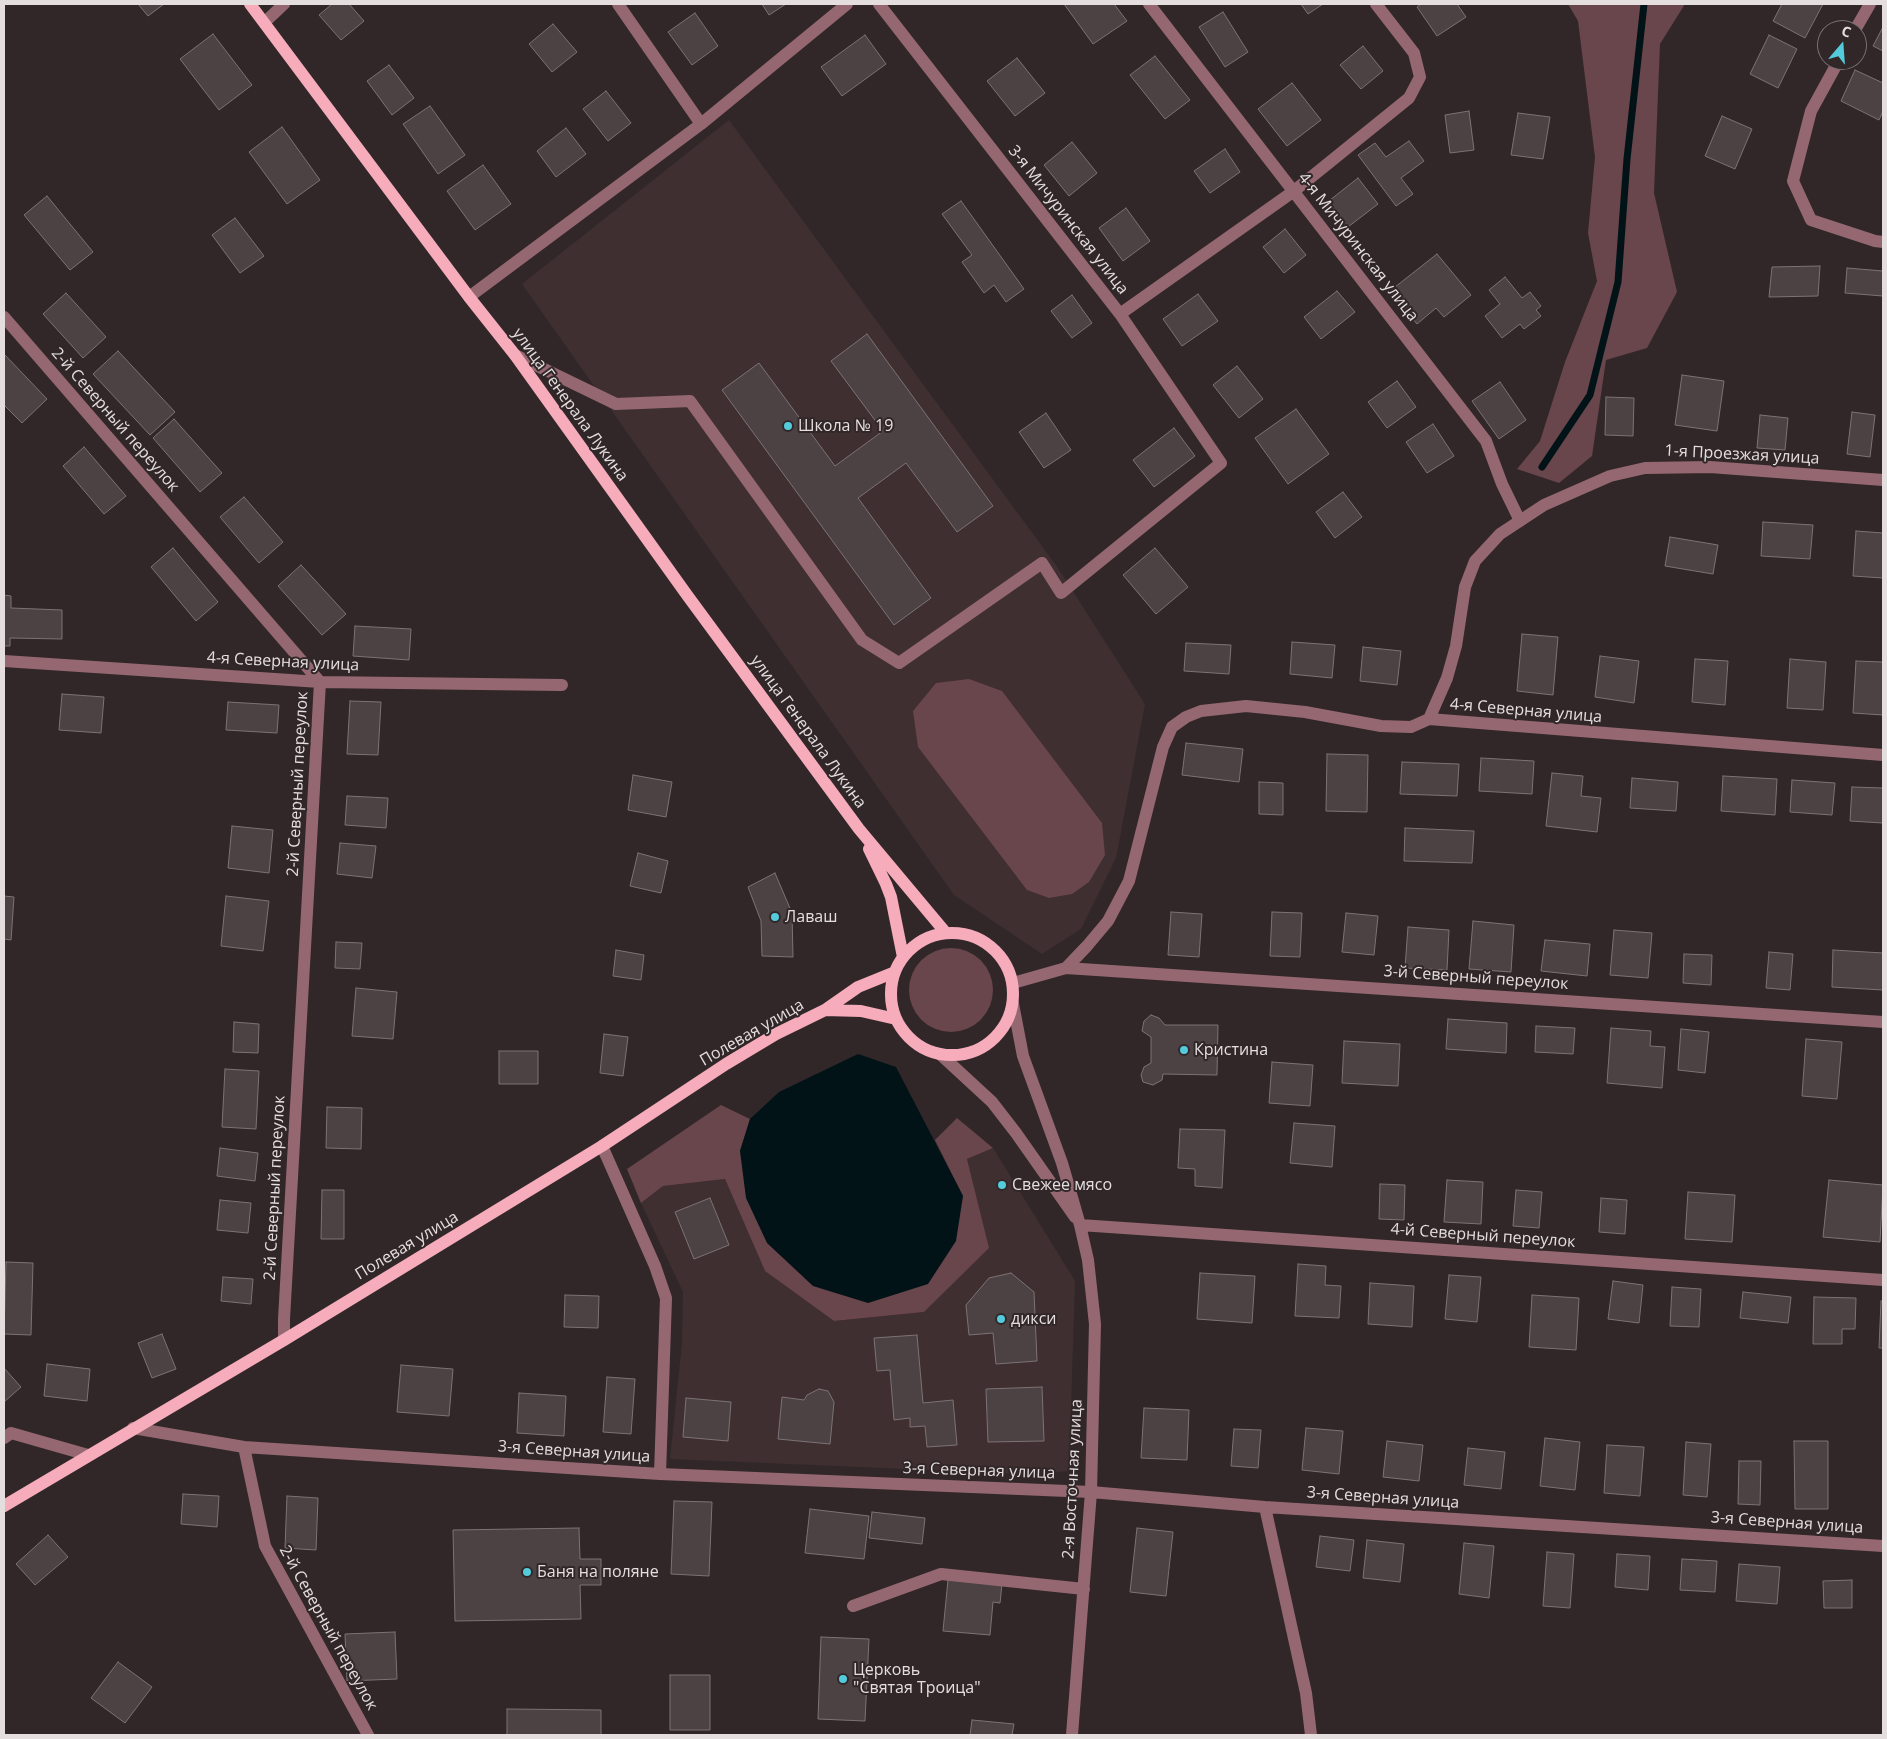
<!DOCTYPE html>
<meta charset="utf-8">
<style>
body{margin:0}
#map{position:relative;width:1887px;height:1739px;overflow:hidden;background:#312729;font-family:"Open Sans",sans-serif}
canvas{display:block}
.frame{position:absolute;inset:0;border:5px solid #e4dedf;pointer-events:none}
.north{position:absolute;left:1817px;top:20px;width:50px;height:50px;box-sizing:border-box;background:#312729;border:1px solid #797072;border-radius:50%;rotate:18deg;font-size:14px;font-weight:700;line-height:20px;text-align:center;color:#e4dedf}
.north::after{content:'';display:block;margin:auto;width:18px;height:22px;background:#53cbdb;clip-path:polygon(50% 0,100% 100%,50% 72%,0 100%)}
</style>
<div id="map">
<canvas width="1887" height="1739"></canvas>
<div class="frame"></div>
<div class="north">С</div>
</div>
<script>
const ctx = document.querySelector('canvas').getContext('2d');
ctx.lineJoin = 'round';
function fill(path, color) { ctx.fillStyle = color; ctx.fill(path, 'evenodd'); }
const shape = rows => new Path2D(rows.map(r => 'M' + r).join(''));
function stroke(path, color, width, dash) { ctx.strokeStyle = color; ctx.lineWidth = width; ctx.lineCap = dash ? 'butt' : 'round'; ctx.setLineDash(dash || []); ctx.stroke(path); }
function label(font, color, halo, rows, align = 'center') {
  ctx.font = font + ' "Open Sans",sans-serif'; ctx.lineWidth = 4; ctx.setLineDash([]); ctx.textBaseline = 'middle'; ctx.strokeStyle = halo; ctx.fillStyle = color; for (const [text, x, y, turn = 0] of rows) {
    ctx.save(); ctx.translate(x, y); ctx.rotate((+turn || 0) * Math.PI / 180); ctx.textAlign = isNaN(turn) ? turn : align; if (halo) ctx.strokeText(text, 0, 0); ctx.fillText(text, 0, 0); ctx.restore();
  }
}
fill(shape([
 [729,120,1058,568,1145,704,1116,858,1081,929,1042,954,954,895,522,284],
 [993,1148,1075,1281,1069,1471,1026,1474,670,1459,682,1343,683,1292,641,1203,663,1186,725,1179,765,1271,834,1321,924,1312,988,1248,967,1159]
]), '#3f2f31');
fill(shape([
 [1568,4,1685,4,1660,44,1654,193,1677,292,1647,348,1606,360,1592,456,1559,483,1517,469,1540,441,1565,362,1597,281,1588,233,1595,157,1578,21],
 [969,679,1002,691,1102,823,1105,855,1089,882,1072,894,1049,898,1027,890,918,747,913,711,936,683],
 '909 990a42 42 0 1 1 84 0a42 42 0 1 1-84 0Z',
 [721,1105,750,1119,740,1151,963,1196,935,1140,957,1118,993,1148,967,1159,989,1248,924,1312,834,1321,765,1271,725,1179,663,1186,641,1203,627,1169]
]), '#69454c');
fill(shape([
 [858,1054,896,1067,963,1196,956,1241,928,1284,868,1303,813,1286,767,1243,746,1198,740,1151,750,1119,779,1092]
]), '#011316');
stroke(shape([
 [1542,467,1590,395,1618,282,1627,159,1644,4]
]), '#011316', 7);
const building = shape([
 [138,4,164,4,148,16,138,4],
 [332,4,349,4,364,21,341,40,319,15,332,4],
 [762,4,786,4,769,15,762,4],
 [1064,4,1114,4,1127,21,1093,44,1064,4],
 [1301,4,1323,4,1308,14,1301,4],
 [1421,4,1457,4,1466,17,1437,36,1417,7,1421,4],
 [1782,4,1823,4,1805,38,1773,21,1782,4],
 [1223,12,1248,52,1225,67,1199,27,1223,12],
 [695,13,718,46,692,65,668,32,695,13],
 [553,24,577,52,552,72,529,44,553,24],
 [1883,27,1883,51,1873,46,1883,27],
 [213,34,252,85,219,110,180,59,213,34],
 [865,35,886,64,842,96,821,67,865,35],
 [1769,35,1797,49,1778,88,1750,74,1769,35],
 [1363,46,1383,71,1361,89,1340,65,1363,46],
 [1155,56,1190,100,1165,119,1130,75,1155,56],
 [1017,58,1045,93,1015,116,987,81,1017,58],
 [389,65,414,98,392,115,367,81,389,65],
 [1855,70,1883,83,1883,111,1879,120,1841,101,1855,70],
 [1292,83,1321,120,1287,146,1258,109,1292,83],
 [606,91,631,123,608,141,583,109,606,91],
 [430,106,465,155,438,174,403,124,430,106],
 [1469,111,1474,150,1450,153,1445,115,1469,111],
 [1518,113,1550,117,1543,159,1511,155,1518,113],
 [1722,116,1752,129,1735,169,1705,156,1722,116],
 [282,127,320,180,287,204,249,152,282,127],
 [566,128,586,154,556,177,537,151,566,128],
 [1409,141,1424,161,1401,178,1413,194,1396,206,1358,155,1375,143,1386,157,1409,141],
 [1072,142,1097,173,1069,196,1044,165,1072,142],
 [1225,149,1240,172,1210,193,1194,171,1225,149],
 [483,165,511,204,475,230,447,191,483,165],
 [1358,178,1378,204,1344,230,1325,204,1358,178],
 [47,196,93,252,70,270,24,215,47,196],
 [961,201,1024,289,1006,302,994,285,984,293,962,262,972,255,942,214,961,201],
 [1126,208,1150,241,1123,261,1099,228,1126,208],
 [235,218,264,256,240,273,212,235,235,218],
 [1285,229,1306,255,1284,273,1263,247,1285,229],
 [1437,254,1471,295,1444,317,1436,308,1417,324,1390,291,1437,254],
 [1820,266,1818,296,1769,297,1772,267,1820,266],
 [1847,268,1883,271,1883,296,1845,293,1847,268],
 [1505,277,1522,298,1530,292,1541,306,1536,310,1541,316,1524,329,1520,324,1502,338,1485,316,1500,304,1489,290,1505,277],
 [1337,291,1355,312,1321,339,1304,317,1337,291],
 [66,293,106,337,83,358,43,314,66,293],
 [1198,294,1218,321,1182,346,1163,319,1198,294],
 [1072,295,1092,323,1072,338,1051,311,1072,295],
 [867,334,993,506,957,532,906,463,858,498,931,598,894,625,722,390,759,363,835,466,883,431,831,361,867,334],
 [118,351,175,412,150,435,93,374,118,351],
 [4,354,47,399,22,423,4,405,4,354],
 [1237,366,1263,399,1239,418,1213,385,1237,366],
 [1682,375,1724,381,1717,431,1675,425,1682,375],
 [1397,381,1416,407,1387,428,1368,402,1397,381],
 [1500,382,1526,420,1499,439,1472,401,1500,382],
 [1606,397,1634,398,1633,436,1605,435,1606,397],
 [1296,409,1329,454,1288,484,1255,438,1296,409],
 [1852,412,1875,415,1870,457,1847,454,1852,412],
 [1046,413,1071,450,1044,468,1019,432,1046,413],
 [1760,415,1788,418,1785,450,1757,448,1760,415],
 [174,419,222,473,200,492,153,438,174,419],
 [1433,424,1454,456,1427,473,1406,442,1433,424],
 [1174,428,1195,456,1154,487,1133,460,1174,428],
 [84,447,126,496,104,514,63,466,84,447],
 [1343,492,1362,517,1335,538,1316,512,1343,492],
 [244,497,283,542,259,563,220,517,244,497],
 [1763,522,1813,525,1810,559,1761,556,1763,522],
 [1856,531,1883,533,1883,578,1853,576,1856,531],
 [1670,537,1718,545,1713,574,1665,566,1670,537],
 [173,548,218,602,196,621,151,567,173,548],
 [1155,548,1188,587,1156,614,1123,575,1155,548],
 [301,565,346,614,322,635,278,586,301,565],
 [4,595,11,596,11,608,62,610,62,639,10,638,10,646,4,646,4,595],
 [355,626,411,629,409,660,353,656,355,626],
 [1522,634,1558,637,1553,695,1517,691,1522,634],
 [1292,642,1335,645,1332,678,1290,674,1292,642],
 [1186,643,1231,645,1229,674,1184,671,1186,643],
 [1363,647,1401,651,1397,685,1360,681,1363,647],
 [1600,656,1639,661,1634,703,1595,697,1600,656],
 [1695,659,1728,661,1725,705,1692,702,1695,659],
 [1790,659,1826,662,1823,710,1787,708,1790,659],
 [1856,661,1883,662,1883,715,1853,713,1856,661],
 [62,694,104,697,101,733,59,730,62,694],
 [350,701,381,702,378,755,347,754,350,701],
 [228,702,279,705,277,733,226,730,228,702],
 [1186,743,1243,749,1239,782,1182,775,1186,743],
 [1327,754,1368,755,1367,812,1326,811,1327,754],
 [1481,758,1534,761,1532,794,1479,791,1481,758],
 [1402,762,1459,764,1457,796,1400,794,1402,762],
 [1552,773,1583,776,1581,796,1601,798,1597,832,1546,826,1552,773],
 [633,775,672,782,666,817,628,810,633,775],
 [1723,776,1777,779,1775,815,1721,811,1723,776],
 [1632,778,1678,782,1676,811,1630,808,1632,778],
 [1792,780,1835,783,1832,815,1790,812,1792,780],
 [1259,782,1283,783,1283,815,1259,814,1259,782],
 [1852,787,1883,788,1883,823,1850,821,1852,787],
 [347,796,388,798,386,828,345,825,347,796],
 [232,826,273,830,269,873,228,868,232,826],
 [1405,828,1474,831,1472,863,1404,861,1405,828],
 [340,843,376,846,372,878,337,874,340,843],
 [638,853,668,861,661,893,630,886,638,853],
 [775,873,792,913,793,957,762,956,761,921,748,887,775,873],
 [4,896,14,897,11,940,4,939,4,896],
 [226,896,269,901,263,951,221,946,226,896],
 [1171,912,1202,914,1199,957,1168,955,1171,912],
 [1272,912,1302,913,1300,957,1270,956,1272,912],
 [1346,913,1378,916,1374,955,1342,952,1346,913],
 [1473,921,1514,925,1511,972,1469,969,1473,921],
 [1408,927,1449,930,1447,970,1405,968,1408,927],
 [1614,930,1652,933,1648,978,1610,975,1614,930],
 [1545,940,1590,944,1587,976,1541,971,1545,940],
 [336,942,362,943,360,969,335,968,336,942],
 [616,950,644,955,641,980,613,976,616,950],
 [1833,950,1883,953,1883,990,1832,987,1833,950],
 [1769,952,1793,954,1790,990,1766,988,1769,952],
 [1684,954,1712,955,1711,985,1683,983,1684,954],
 [356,988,397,992,393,1039,352,1036,356,988],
 [1151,1015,1159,1018,1165,1025,1218,1025,1217,1075,1163,1074,1162,1080,1153,1085,1143,1082,1141,1075,1144,1067,1151,1063,1151,1037,1142,1031,1144,1021,1151,1015],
 [1448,1019,1507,1023,1506,1053,1446,1049,1448,1019],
 [234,1022,259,1024,258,1053,233,1052,234,1022],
 [1536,1026,1575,1028,1573,1054,1535,1052,1536,1026],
 [1611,1028,1651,1031,1650,1046,1665,1047,1662,1088,1607,1083,1611,1028],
 [1681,1029,1709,1032,1705,1073,1678,1070,1681,1029],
 [604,1034,628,1037,623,1076,600,1073,604,1034],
 [1806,1039,1842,1042,1837,1099,1802,1096,1806,1039],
 [1344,1041,1400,1044,1398,1086,1342,1083,1344,1041],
 [499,1051,538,1051,538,1084,499,1084,499,1051],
 [1272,1062,1313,1065,1310,1106,1269,1103,1272,1062],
 [225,1069,259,1071,256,1129,222,1127,225,1069],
 [327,1107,362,1108,361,1149,326,1148,327,1107],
 [1294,1123,1335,1126,1332,1167,1290,1163,1294,1123],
 [1180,1129,1225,1130,1222,1188,1195,1186,1195,1169,1178,1168,1180,1129],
 [220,1148,258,1153,255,1181,217,1176,220,1148],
 [1447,1180,1483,1182,1481,1224,1444,1222,1447,1180],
 [1829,1180,1883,1185,1880,1242,1823,1237,1829,1180],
 [1380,1184,1405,1185,1404,1220,1379,1219,1380,1184],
 [322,1190,344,1190,344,1239,321,1239,322,1190],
 [1516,1190,1542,1192,1539,1228,1513,1226,1516,1190],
 [1688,1192,1735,1195,1732,1242,1685,1239,1688,1192],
 [710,1198,729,1245,694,1259,675,1212,710,1198],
 [1601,1198,1627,1200,1625,1234,1599,1232,1601,1198],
 [220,1200,251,1203,248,1233,217,1230,220,1200],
 [6,1262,33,1263,31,1335,4,1334,6,1262],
 [1298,1264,1326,1266,1325,1285,1341,1286,1339,1318,1295,1316,1298,1264],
 [1011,1273,1034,1292,1037,1361,996,1364,993,1333,969,1335,966,1305,989,1278,1011,1273],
 [1200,1273,1255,1276,1252,1323,1197,1319,1200,1273],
 [1449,1275,1481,1277,1477,1322,1445,1319,1449,1275],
 [223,1277,253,1279,251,1304,221,1301,223,1277],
 [1613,1281,1643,1285,1639,1323,1608,1319,1613,1281],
 [1370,1283,1414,1286,1412,1327,1368,1324,1370,1283],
 [1672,1287,1701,1289,1699,1327,1670,1326,1672,1287],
 [1743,1292,1791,1297,1788,1323,1740,1318,1743,1292],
 [565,1295,599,1296,598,1328,564,1327,565,1295],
 [1532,1295,1579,1298,1576,1350,1529,1347,1532,1295],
 [1814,1297,1856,1298,1855,1329,1842,1329,1842,1344,1813,1344,1814,1297],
 [1881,1301,1883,1301,1883,1348,1879,1348,1881,1301],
 [162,1334,176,1369,152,1378,138,1343,162,1334],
 [917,1335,923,1403,953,1400,957,1445,927,1447,925,1426,910,1427,910,1418,894,1420,890,1370,877,1371,874,1338,917,1335],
 [47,1364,90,1369,87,1401,44,1396,47,1364],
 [401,1365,453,1369,449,1416,397,1412,401,1365],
 [4,1368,21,1387,4,1402,4,1368],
 [607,1377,635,1379,631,1434,603,1432,607,1377],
 [1042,1387,1044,1441,988,1442,986,1389,1042,1387],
 [819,1389,828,1391,834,1402,830,1444,778,1439,782,1397,804,1400,807,1395,819,1389],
 [519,1393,566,1396,564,1436,517,1433,519,1393],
 [686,1398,731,1402,728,1441,683,1437,686,1398],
 [1144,1408,1189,1410,1187,1460,1141,1458,1144,1408],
 [1306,1428,1343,1431,1339,1474,1302,1470,1306,1428],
 [1234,1429,1261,1430,1258,1468,1231,1466,1234,1429],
 [1545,1438,1580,1442,1575,1490,1540,1486,1545,1438],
 [1387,1441,1423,1445,1419,1481,1383,1477,1387,1441],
 [1794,1441,1828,1441,1828,1509,1795,1509,1794,1441],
 [1686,1442,1711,1444,1707,1497,1683,1495,1686,1442],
 [1607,1445,1644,1447,1640,1496,1604,1493,1607,1445],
 [1468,1448,1505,1452,1501,1489,1464,1485,1468,1448],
 [1739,1461,1761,1461,1760,1505,1738,1504,1739,1461],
 [183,1494,219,1496,217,1527,181,1524,183,1494],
 [287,1496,318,1498,316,1550,285,1548,287,1496],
 [674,1501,712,1502,709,1576,671,1574,674,1501],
 [810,1509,869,1516,864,1559,805,1553,810,1509],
 [872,1512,925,1518,922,1544,869,1538,872,1512],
 [579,1528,580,1559,601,1559,601,1585,580,1585,581,1619,455,1621,453,1530,579,1528],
 [1137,1528,1173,1532,1166,1596,1130,1592,1137,1528],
 [48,1535,68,1557,35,1585,16,1564,48,1535],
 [1320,1536,1354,1540,1350,1571,1316,1567,1320,1536],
 [1367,1540,1404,1544,1400,1582,1363,1578,1367,1540],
 [1464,1543,1494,1546,1489,1598,1459,1594,1464,1543],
 [1547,1552,1574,1554,1570,1608,1543,1606,1547,1552],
 [1617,1554,1650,1556,1648,1590,1615,1587,1617,1554],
 [1682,1559,1717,1561,1715,1592,1680,1590,1682,1559],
 [1739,1564,1780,1567,1777,1604,1736,1601,1739,1564],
 [948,1580,1002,1584,1000,1603,993,1602,990,1635,943,1631,948,1580],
 [1852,1580,1852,1608,1824,1608,1823,1581,1852,1580],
 [395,1632,397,1679,347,1681,345,1634,395,1632],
 [821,1637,869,1639,865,1721,818,1719,821,1637],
 [118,1662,152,1687,125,1723,91,1698,118,1662],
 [670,1675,710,1675,710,1730,670,1730,670,1675],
 [507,1709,601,1710,601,1735,507,1735,507,1709],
 [972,1720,1014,1724,1012,1735,970,1735,972,1720]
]);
fill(building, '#4c4243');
stroke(building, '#7d7274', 1);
stroke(shape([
 [618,4,701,124],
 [1149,4,1486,441,1502,484,1520,521],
 [265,22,284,4],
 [1855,30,1870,4],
 [1839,60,1811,111,1793,181,1811,220,1875,241,1883,242],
 [469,297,701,124,847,4],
 [1120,314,1294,191,1409,98,1420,77,1414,53,1376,4],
 [4,317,320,682,284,1319,284,1340],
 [515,355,616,404,690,401,862,640,899,663,1042,563,1061,593,1221,463,1120,314,879,4],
 [4,661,320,682,562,685],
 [1429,719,1447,678,1456,646,1465,587,1475,561,1500,534,1544,505,1610,476,1645,468,1710,467,1883,480],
 [1066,968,1883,1022],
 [1013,983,1066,968,1087,946,1108,921,1129,881,1163,747,1172,727,1186,717,1201,711,1246,706,1305,712,1381,726,1411,727,1429,719,1883,755],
 [1013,1004,1023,1056,1062,1163,1080,1225,1088,1260,1095,1324,1091,1492,1072,1735],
 [940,1054,992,1102,1016,1133,1075,1217],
 [602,1146,655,1266,666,1298,660,1474],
 [1080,1225,1883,1280],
 [133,1428,244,1447,660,1474,1091,1492,1265,1507,1883,1546],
 [4,1438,11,1433,88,1455],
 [244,1447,265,1546,368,1735],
 [1265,1507,1306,1693,1311,1735],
 [853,1606,941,1574,1084,1589]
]), '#956871', 12);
stroke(shape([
 [250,4,469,297,515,355,687,595,859,829,946,933],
 [869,849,886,884,891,897,903,957],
 '891 994a61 61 0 1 1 122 0a61 61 0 1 1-122 0Z',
 [825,1010,861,1011,896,1019],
 [4,1506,284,1340,602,1146,726,1064,776,1034,825,1010,858,987,895,972]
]), '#f6acba', 12);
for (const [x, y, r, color] of [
 [788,426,5,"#53cbdb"],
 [775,917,5,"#53cbdb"],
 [1184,1050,5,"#53cbdb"],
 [1002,1185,5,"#53cbdb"],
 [1001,1319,5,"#53cbdb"],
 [527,1572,5,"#53cbdb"],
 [843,1679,5,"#53cbdb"]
]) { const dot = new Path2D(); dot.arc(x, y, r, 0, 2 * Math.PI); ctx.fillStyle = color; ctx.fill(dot); stroke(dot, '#312729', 2); }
label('16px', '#e4dedf', '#312729', [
 ["3-я Мичуринская улица",1068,220,52],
 ["4-я Мичуринская улица",1358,247,52],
 ["улица Генерала Лукина",570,405,54],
 ["2-й Северный переулок",115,420,49],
 ["1-я Проезжая улица",1742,455,3],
 ["4-я Северная улица",283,662,3],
 ["4-я Северная улица",1526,711,5],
 ["улица Генерала Лукина",808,732,54],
 ["2-й Северный переулок",298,784,-87],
 ["3-й Северный переулок",1476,978,4],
 ["Полевая улица",752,1033,-30],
 ["2-й Северный переулок",275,1188,-87],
 ["4-й Северный переулок",1483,1236,4],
 ["Полевая улица",407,1246,-31],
 ["3-я Северная улица",574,1452,4],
 ["3-я Северная улица",979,1471,2],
 ["2-я Восточная улица",1073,1479,-87],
 ["3-я Северная улица",1383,1498,4],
 ["3-я Северная улица",1787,1523,4],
 ["2-й Северный переулок",328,1628,61]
]);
label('16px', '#e4dedf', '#312729', [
 ["Школа № 19",798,426],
 ["Лаваш",785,917],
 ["Кристина",1194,1050],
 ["Свежее мясо",1012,1185],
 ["дикси",1011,1319],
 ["Баня на поляне",537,1572],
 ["Церковь",853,1670],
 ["\"Святая Троица\"",853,1688]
], 'left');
</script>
